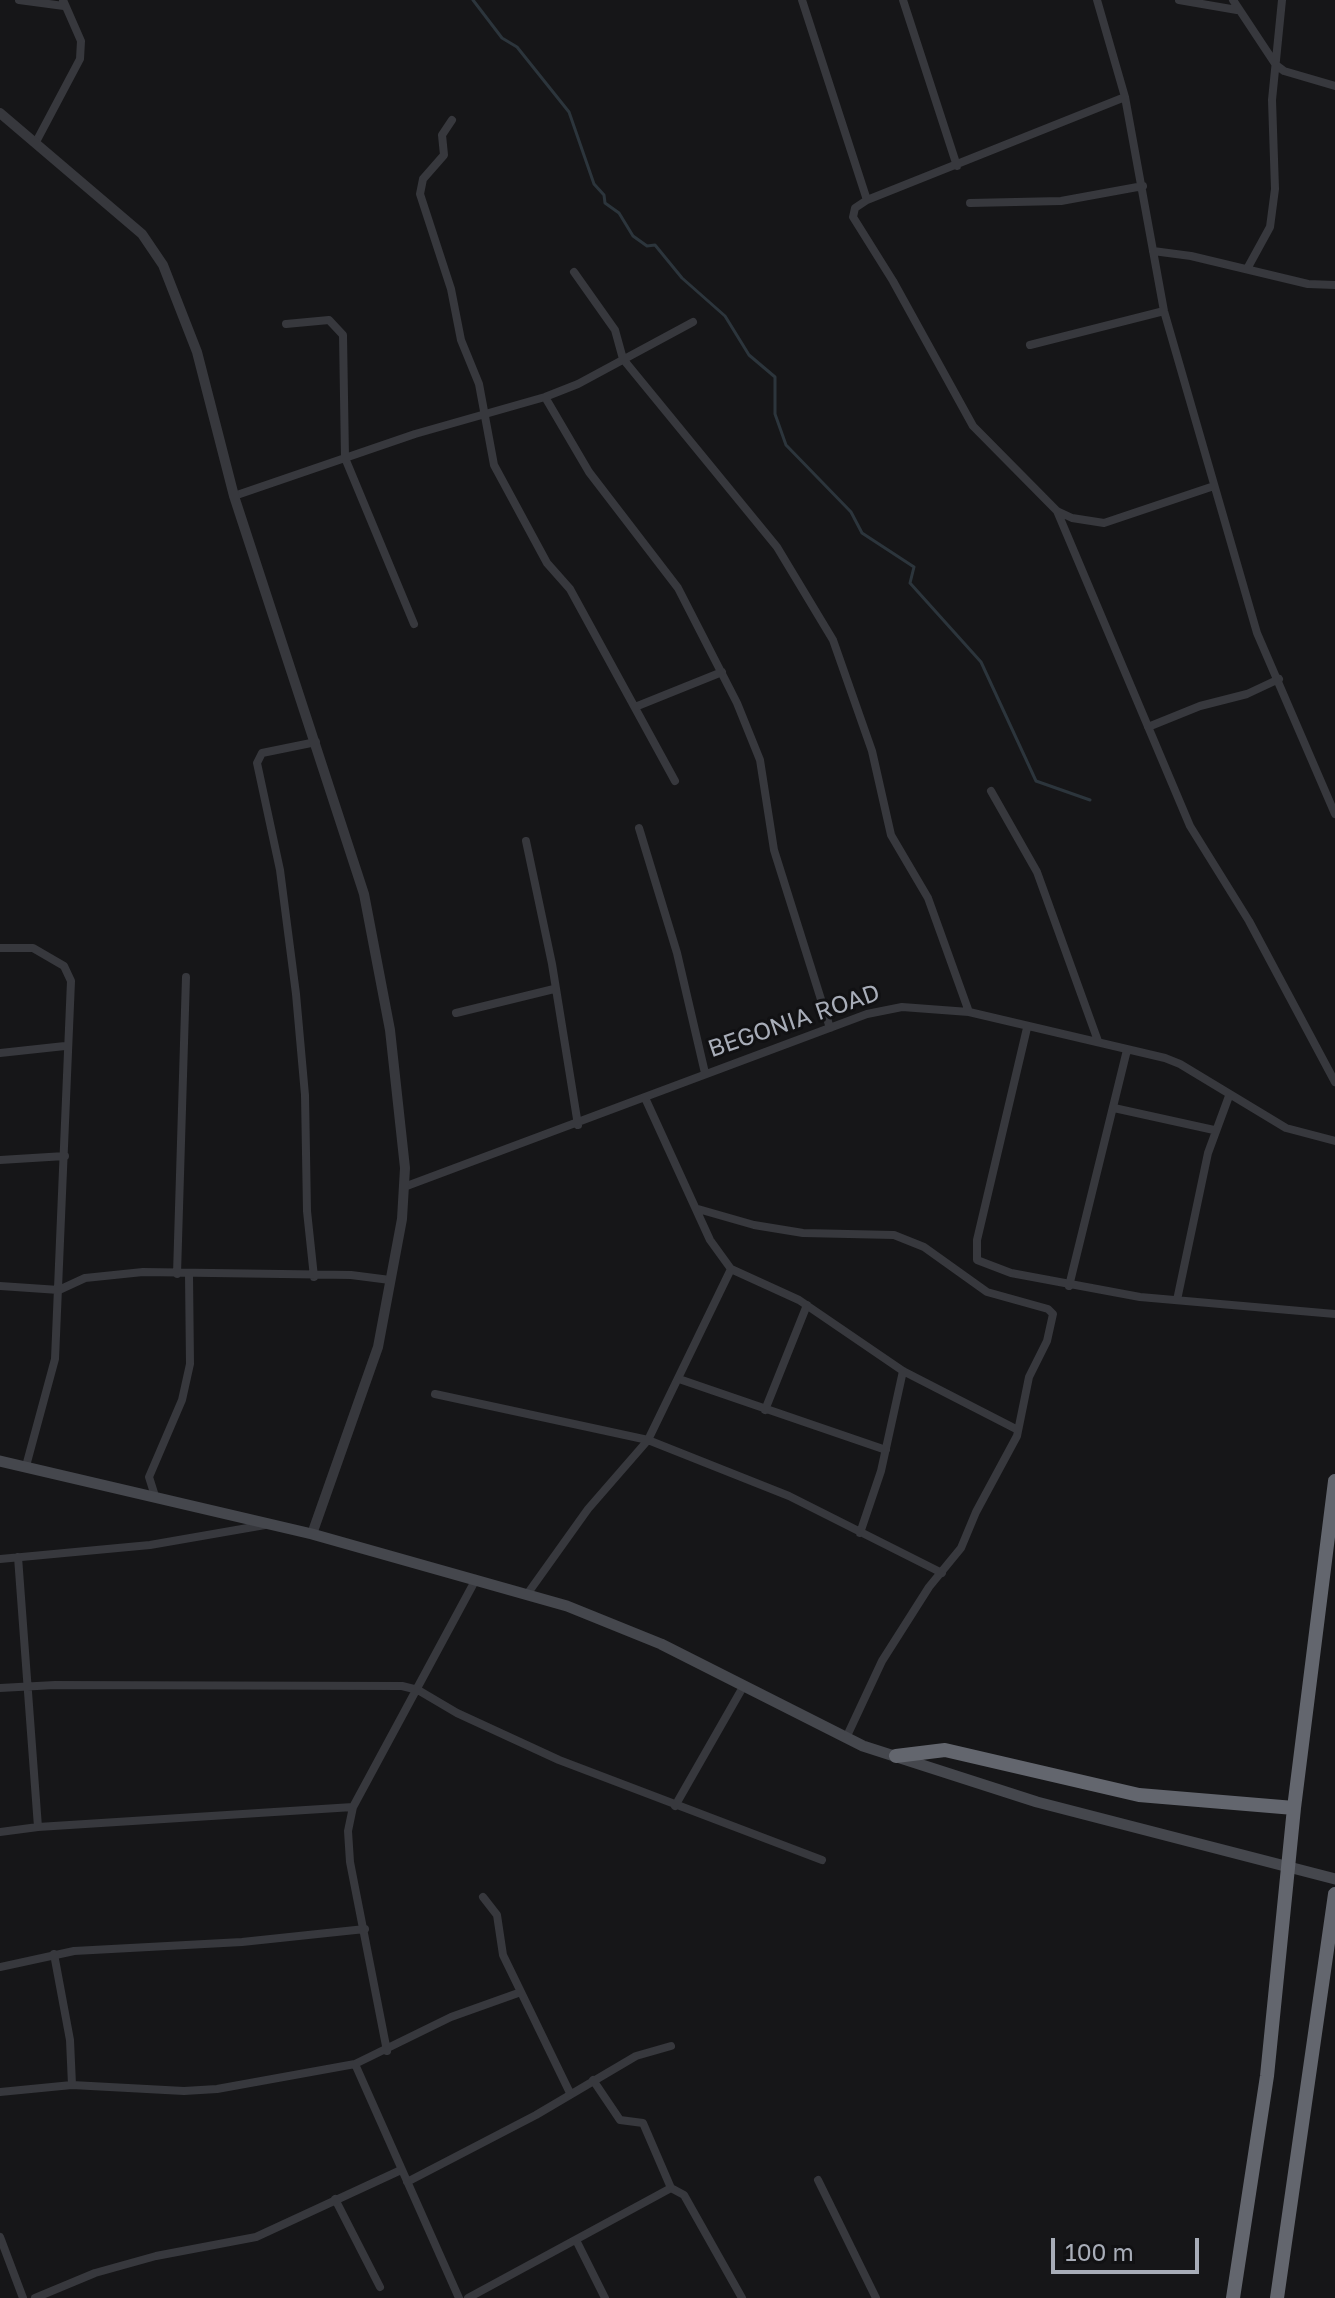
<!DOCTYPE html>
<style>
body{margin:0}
#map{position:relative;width:1335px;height:2298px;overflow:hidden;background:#161618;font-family:"Golos Text",sans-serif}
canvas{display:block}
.scale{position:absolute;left:1051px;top:2238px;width:148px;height:36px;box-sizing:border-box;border:4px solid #a8adb8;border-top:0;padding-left:10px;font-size:24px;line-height:28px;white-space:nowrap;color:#a8adb8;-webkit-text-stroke:6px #111113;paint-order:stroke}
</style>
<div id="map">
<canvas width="1335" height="2298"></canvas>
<div class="scale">100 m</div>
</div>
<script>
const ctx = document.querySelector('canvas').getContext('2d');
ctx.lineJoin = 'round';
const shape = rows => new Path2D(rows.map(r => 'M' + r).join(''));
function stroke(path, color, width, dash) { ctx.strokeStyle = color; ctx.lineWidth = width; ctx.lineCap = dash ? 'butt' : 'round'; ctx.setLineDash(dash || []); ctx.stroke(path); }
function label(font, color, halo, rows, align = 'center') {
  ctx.font = font + ' "Golos Text",sans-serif'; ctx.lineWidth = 6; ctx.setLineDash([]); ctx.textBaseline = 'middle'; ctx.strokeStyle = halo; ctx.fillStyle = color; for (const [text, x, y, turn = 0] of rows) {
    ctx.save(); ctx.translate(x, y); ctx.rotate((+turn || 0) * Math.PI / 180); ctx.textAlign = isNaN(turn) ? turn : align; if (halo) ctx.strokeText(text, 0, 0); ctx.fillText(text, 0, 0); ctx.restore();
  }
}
stroke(shape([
 [473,0,502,38,517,47,569,112,594,184,604,195,605,203,619,213,633,236,647,246,655,245,682,278,725,316,749,355,775,377,775,414,786,445,851,512,862,533,914,567,910,583,981,662,1036,781,1090,800]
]), '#2c353c', 3);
stroke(shape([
 [19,0,64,6],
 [802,0,867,200],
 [903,0,957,166],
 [1097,0,1125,97,1164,311,1257,633,1335,814],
 [1179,0,1237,10],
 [1233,0,1276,65,1284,71,1335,86],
 [1125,97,867,200,855,208,853,217,893,281,973,426,1057,511,1072,518,1104,523,1214,486],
 [452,120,442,135,444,155,423,179,420,194,451,289,461,340,479,384,494,465,547,563,570,589,675,781],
 [36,142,80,59,81,41,63,0],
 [970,203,1061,201,1143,186],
 [1153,251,1191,256,1308,284,1335,285],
 [1247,269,1270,227,1275,189,1272,100,1282,0],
 [574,272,615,330,623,359,777,547,833,640,872,751,891,835,928,898,969,1012],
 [286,324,329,320,343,335,345,458,414,624],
 [1030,345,1164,311],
 [545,397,589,472,678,588,737,703,760,760,774,850,830,1028],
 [234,496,415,434,545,397,578,384,693,322],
 [1057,511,1190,826,1249,921,1335,1082],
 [635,707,722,672],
 [1148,727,1200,706,1247,694,1279,679],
 [991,791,1037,872,1098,1041],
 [639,828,677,953,705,1073],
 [526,841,552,964,578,1125],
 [0,948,33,948,64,966,71,981,55,1359,26,1466],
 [456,1013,554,989],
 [1027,1028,977,1240,977,1260,1011,1273,1140,1297,1335,1314],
 [0,1053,65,1046],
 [646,1100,710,1240,731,1269,799,1300,903,1371,1016,1429],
 [1114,1108,1214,1130],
 [0,1160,65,1156],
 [404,1187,867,1014,902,1007,969,1012,1165,1058,1180,1064,1286,1128,1335,1141],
 [698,1209,754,1225,803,1233,894,1235,924,1247,987,1292,1048,1309,1053,1314,1047,1341,1029,1377,1017,1436,976,1512,961,1548,929,1587,882,1661,846,1738],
 [731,1269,648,1440,789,1496,942,1573],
 [177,1274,186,977],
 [314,1277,307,1211,305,1095,296,994,280,870,257,763,262,753,316,742],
 [0,1286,59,1290,85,1278,143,1272,351,1275,390,1280],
 [1069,1286,1127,1050],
 [1177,1300,1208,1153,1229,1096],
 [679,1379,886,1450],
 [435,1394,648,1440,588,1509,528,1593],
 [765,1410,807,1305],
 [155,1496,149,1477,182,1400,190,1364,189,1275],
 [860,1533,881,1471,903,1371],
 [18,1557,38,1827],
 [0,1559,150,1545,265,1525],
 [0,1688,55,1685,402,1686,418,1690,457,1713,559,1760,822,1860],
 [675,1806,743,1687],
 [0,1832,38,1827,353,1807],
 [483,1897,497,1915,503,1955,570,2093],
 [54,1954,70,2040,72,2085],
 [0,1967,74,1951,242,1942,365,1929],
 [387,2051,350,1862,348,1831,353,1807,476,1579],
 [355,2064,459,2298],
 [593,2080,620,2120,643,2123,671,2188],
 [0,2092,72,2085,184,2091,217,2089,355,2064,451,2017,521,1992],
 [818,2180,876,2298],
 [407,2182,536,2115,636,2056,671,2046],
 [335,2199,380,2287],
 [0,2237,23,2298],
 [577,2242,605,2298],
 [35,2298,95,2273,156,2256,256,2237,401,2170],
 [468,2298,671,2188,684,2195,742,2298]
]), '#37383d', 8);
stroke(shape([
 [0,113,142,234,163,265,197,352,234,496,364,894,390,1030,405,1168,402,1219,378,1347,312,1534]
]), '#37383d', 10);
stroke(shape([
 [0,1461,312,1534,567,1606,661,1644,863,1746,1037,1802,1335,1879]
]), '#45474d', 11);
stroke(shape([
 [896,1756,945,1750,1139,1795,1294,1808],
 [1233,2298,1267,2076,1294,1808,1335,1481],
 [1277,2298,1335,1894]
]), '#63666e', 14);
label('24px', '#a8adb8', '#111113', [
 ["BEGONIA ROAD",794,1021,-19]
]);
</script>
